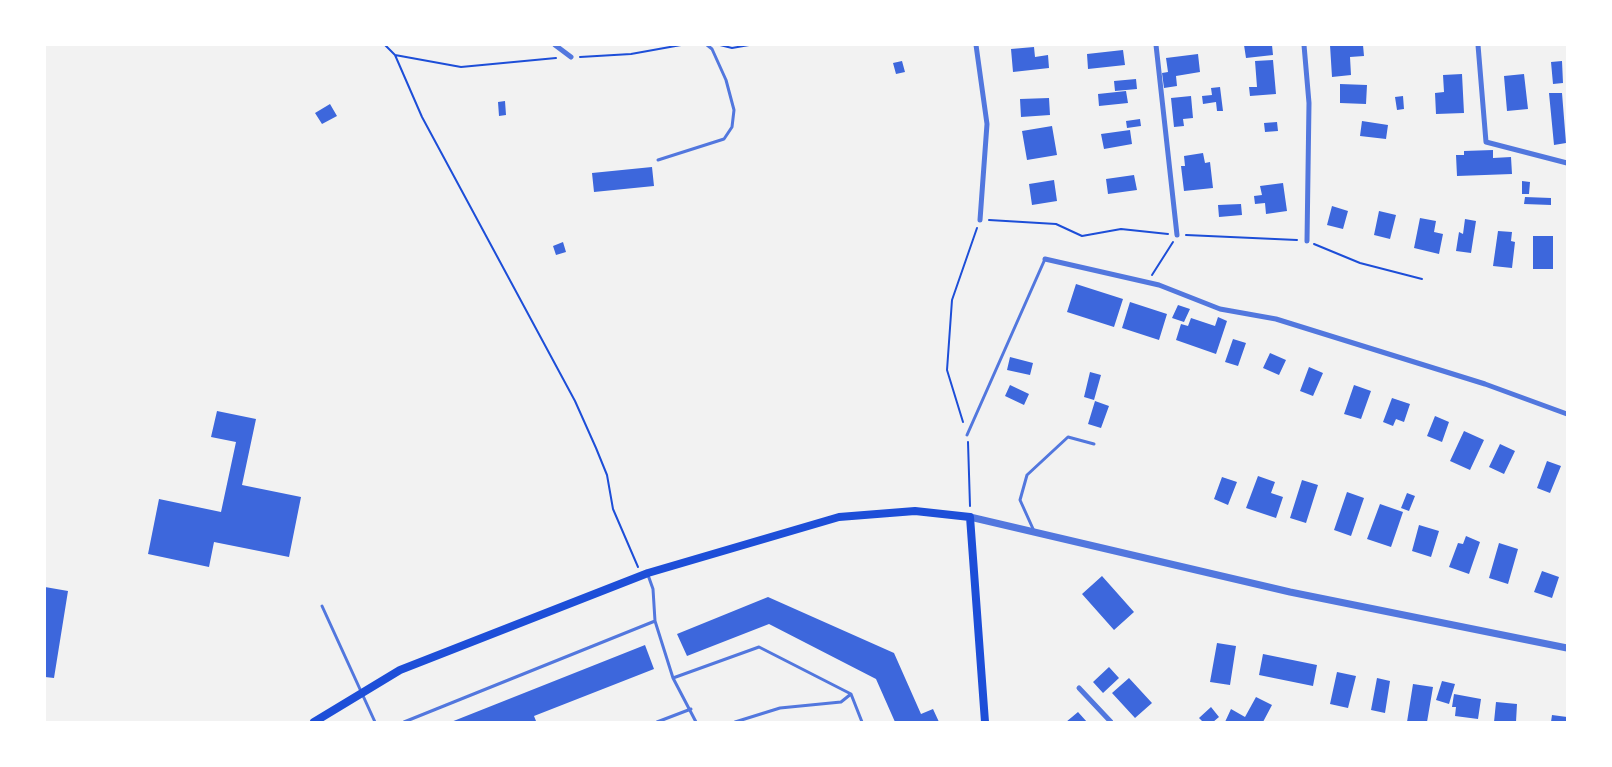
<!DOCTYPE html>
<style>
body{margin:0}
#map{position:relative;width:1612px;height:767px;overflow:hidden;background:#f2f2f2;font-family:Mulish,sans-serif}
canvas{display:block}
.frame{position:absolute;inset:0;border:46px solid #fff;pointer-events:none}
</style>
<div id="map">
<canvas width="1612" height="767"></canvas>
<div class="frame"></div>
</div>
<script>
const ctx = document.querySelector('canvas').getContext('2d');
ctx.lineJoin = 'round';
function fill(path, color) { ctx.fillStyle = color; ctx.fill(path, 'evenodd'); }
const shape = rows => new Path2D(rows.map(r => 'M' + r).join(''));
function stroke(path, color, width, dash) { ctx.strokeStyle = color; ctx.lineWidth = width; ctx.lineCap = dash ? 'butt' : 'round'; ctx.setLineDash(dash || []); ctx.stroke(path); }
fill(shape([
 [1244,45,1272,45,1273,55,1246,58],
 [1330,45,1363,45,1364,56,1350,57,1351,75,1332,77],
 [1034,47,1035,57,1048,55,1049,68,1013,72,1011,49],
 [1123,50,1125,65,1088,69,1087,54],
 [1198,54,1200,72,1176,76,1177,86,1164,88,1162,73,1168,72,1166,58],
 [1273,60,1276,94,1250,96,1249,87,1257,87,1255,61],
 [902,61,905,72,896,74,893,63],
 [1562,61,1563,83,1553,84,1551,62],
 [1462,74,1464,113,1436,114,1435,93,1444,92,1443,75],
 [1524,74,1528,109,1507,111,1504,76],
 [1136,79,1137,89,1115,91,1114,81],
 [1340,84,1367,85,1366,104,1340,103],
 [1220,87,1223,111,1217,111,1216,102,1203,104,1202,96,1212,95,1211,88],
 [1126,91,1128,103,1099,106,1098,94],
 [1549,93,1562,93,1566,143,1554,145],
 [1191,96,1193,118,1183,119,1184,126,1174,127,1171,98],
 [1403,96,1404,109,1397,110,1395,97],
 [1049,98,1050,115,1021,117,1020,99],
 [505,101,506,115,499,116,498,102],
 [330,104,337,116,322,124,315,113],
 [1140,119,1141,126,1127,128,1126,121],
 [1362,121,1388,125,1386,139,1360,136],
 [1277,122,1278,131,1265,132,1264,123],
 [1052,126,1057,155,1027,160,1022,131],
 [1130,130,1132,144,1104,149,1101,134],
 [1493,150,1493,158,1511,157,1512,174,1457,176,1456,155,1464,155,1464,151],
 [1203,153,1205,163,1210,162,1213,188,1184,191,1181,166,1185,166,1184,156],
 [652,167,654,186,594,192,592,173],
 [1134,175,1137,190,1108,194,1106,179],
 [1054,180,1057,201,1032,205,1029,184],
 [1522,181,1530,182,1529,194,1522,194],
 [1283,183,1287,211,1266,214,1265,203,1255,204,1254,196,1262,195,1260,186],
 [1525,197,1551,198,1551,205,1524,204],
 [1241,204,1242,215,1219,217,1218,205],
 [1332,206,1348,211,1343,229,1327,225],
 [1379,211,1396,215,1390,239,1374,235],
 [1420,218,1436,221,1434,232,1443,234,1439,254,1414,248],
 [1465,219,1476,221,1471,253,1456,251,1459,232,1463,234],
 [1498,231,1512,232,1511,241,1515,242,1512,268,1493,266],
 [1533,236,1553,236,1553,269,1533,269],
 [563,242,566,252,556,255,553,246],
 [1076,284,1123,299,1114,327,1067,312],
 [1130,302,1167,314,1159,340,1122,328],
 [1178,305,1190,309,1184,322,1172,318],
 [1218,317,1227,321,1216,354,1176,340,1181,324,1188,326,1191,318,1215,326],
 [1233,339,1246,343,1238,366,1225,362],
 [1270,353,1286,360,1279,375,1263,368],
 [1010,357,1033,363,1030,375,1007,370],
 [1309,367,1323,373,1313,396,1300,391],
 [1090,372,1101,375,1094,400,1084,397],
 [1010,385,1029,394,1024,405,1005,396],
 [1354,385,1371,391,1361,419,1344,414],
 [1392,398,1410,404,1404,422,1396,419,1393,426,1383,422],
 [1095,401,1109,406,1101,428,1088,424],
 [217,411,256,419,242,485,301,497,289,557,214,542,209,567,148,554,159,499,221,512,236,442,211,437],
 [1435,416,1449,422,1442,442,1427,436],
 [1464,431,1484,440,1470,470,1450,461],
 [1500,444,1515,451,1504,474,1489,467],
 [1547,461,1561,466,1550,493,1537,488],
 [1258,476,1275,482,1271,493,1283,497,1276,518,1246,508],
 [1222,477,1237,482,1228,505,1214,499],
 [1302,480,1318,485,1306,523,1290,518],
 [1347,492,1364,498,1351,536,1334,530],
 [1407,493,1415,496,1409,511,1401,508],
 [1380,504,1403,512,1391,547,1367,539],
 [1419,525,1439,531,1431,557,1412,551],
 [1466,536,1480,542,1469,574,1449,567,1458,543,1463,544],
 [1499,543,1518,549,1508,584,1489,578],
 [1542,571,1559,577,1552,598,1534,592],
 [1102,576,1134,612,1114,630,1082,594],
 [45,587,68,591,54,678,45,677],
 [768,597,894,653,921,714,933,709,939,722,895,722,876,679,769,624,687,656,677,634],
 [1217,643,1236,646,1230,685,1210,682],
 [645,645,654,669,534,716,536,721,451,722],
 [1263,654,1317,665,1313,686,1259,675],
 [1109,667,1119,678,1103,693,1093,682],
 [1337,672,1356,676,1348,708,1330,704],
 [1129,678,1152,703,1135,718,1112,693],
 [1377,678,1390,681,1385,713,1371,710],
 [1442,681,1455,684,1449,704,1436,700],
 [1413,684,1433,687,1427,722,1407,722],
 [1454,694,1481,699,1478,719,1455,716,1456,707,1452,707],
 [1256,697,1272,705,1263,722,1225,722,1231,709,1245,717],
 [1496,702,1517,704,1516,722,1494,722],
 [1211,707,1219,717,1213,722,1203,722,1199,718],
 [1078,712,1087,722,1066,722],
 [1552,715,1567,717,1567,722,1551,722]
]), '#3d67dc');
stroke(shape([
 [385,45,395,55,461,67,556,58],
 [720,45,732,48,749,45],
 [395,55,422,117,575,401,596,448,607,475,613,509,638,567],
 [580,57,631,54,681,45],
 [989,220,1056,224,1082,236,1121,229,1168,234],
 [1186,235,1297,240],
 [1314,244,1360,263,1422,279],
 [1152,275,1173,242],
 [963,422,947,370,952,300,977,228],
 [968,442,970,506]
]), '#1d4ed8', 2);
stroke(shape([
 [658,160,724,139,732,127,734,110,726,80,712,49,707,45],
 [967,435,1045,259],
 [1034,531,1020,500,1027,475,1068,437,1094,444],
 [648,575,653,589,655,621,673,678,696,722],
 [322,606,375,722],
 [673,678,759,647,851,694,862,722],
 [404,722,655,621],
 [657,722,691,709],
 [735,722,780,708,841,702,851,694]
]), '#5277de', 3);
stroke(shape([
 [555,45,571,57],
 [976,45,987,124,980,220],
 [1156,45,1177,235],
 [1304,45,1309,103,1307,241],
 [1478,45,1486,142,1567,163],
 [1045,259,1159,285,1220,309,1276,319,1485,384,1567,414],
 [1079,688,1111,722]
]), '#5277de', 5);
stroke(shape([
 [970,517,1290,592,1567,648]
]), '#5277de', 7);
stroke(shape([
 [314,722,400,670,648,573,839,517,915,511,970,517,985,722]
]), '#1d4ed8', 8);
</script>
